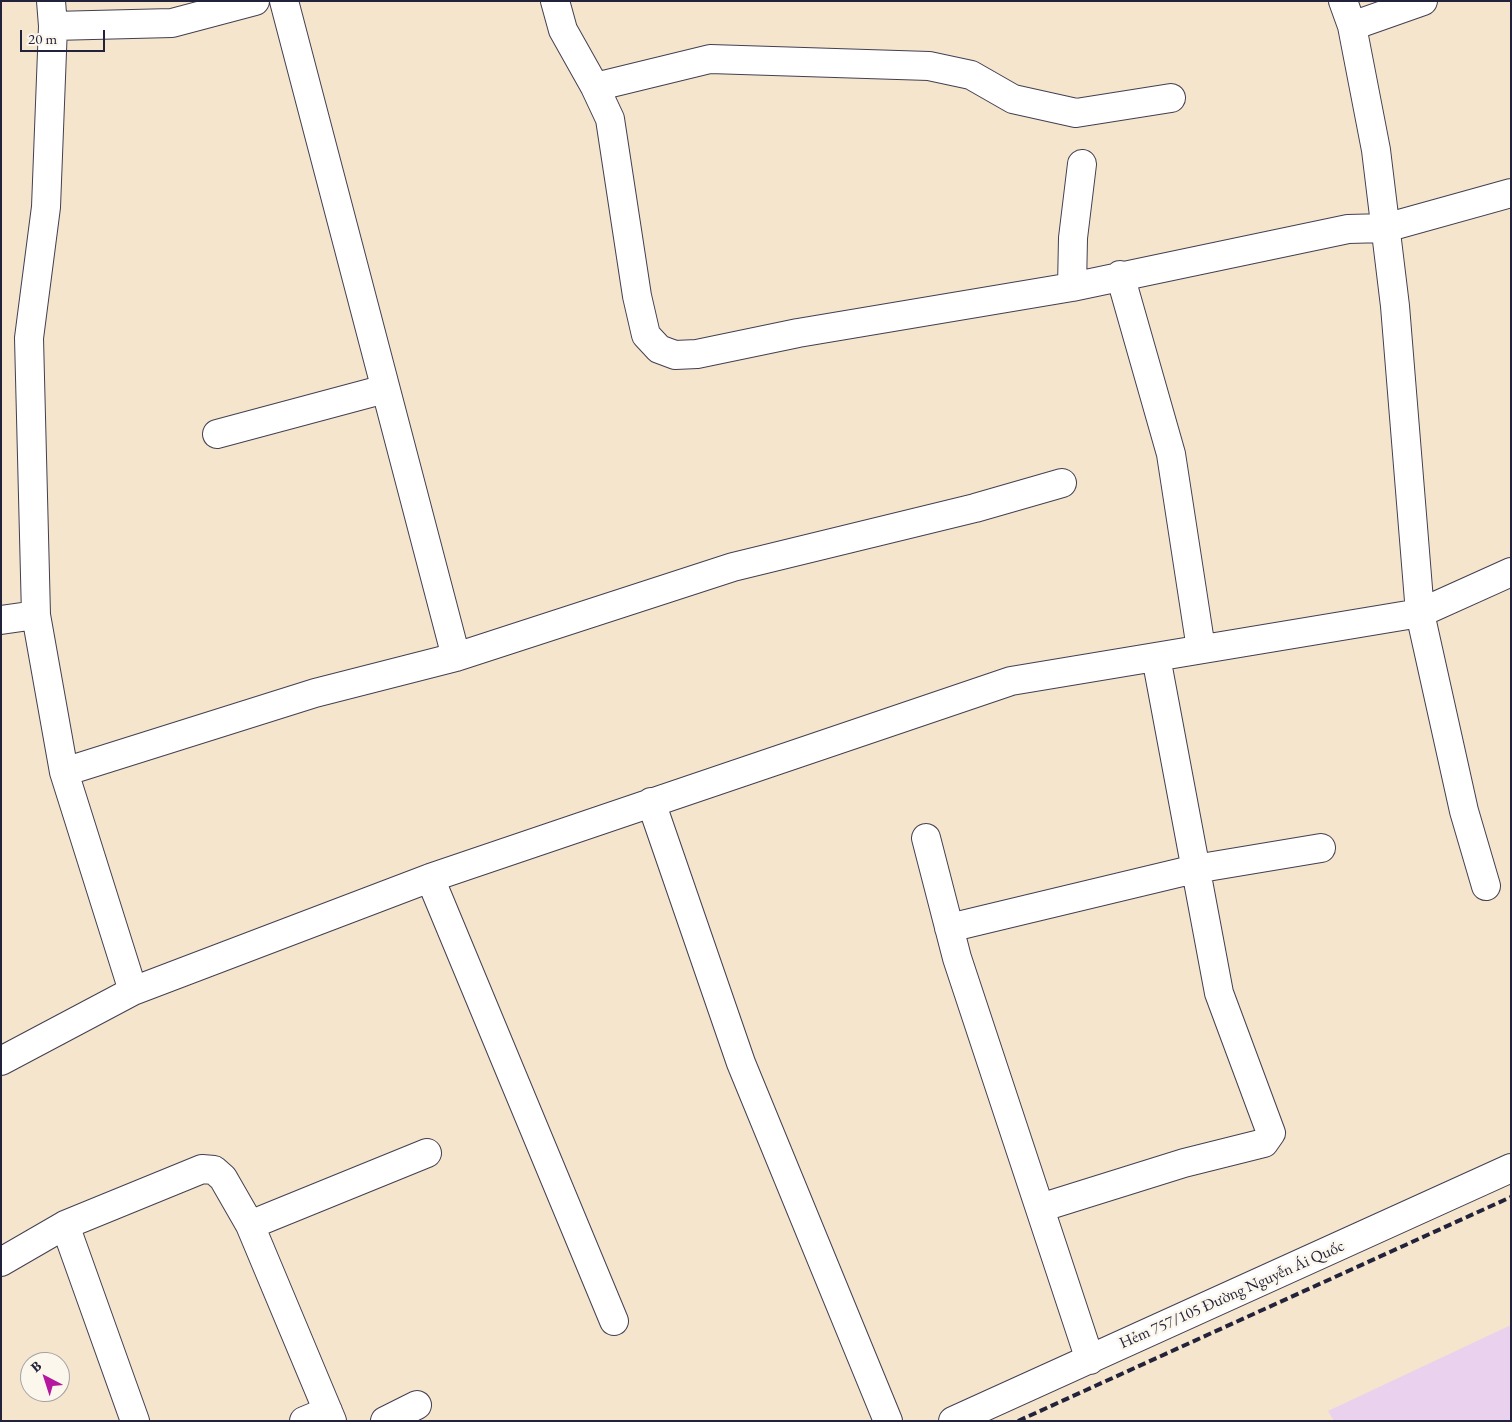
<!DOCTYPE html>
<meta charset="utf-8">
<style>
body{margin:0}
#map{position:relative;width:1512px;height:1422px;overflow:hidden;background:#f5e5cd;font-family:"EB Garamond",serif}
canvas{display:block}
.frame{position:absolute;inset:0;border:2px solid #22223b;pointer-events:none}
.north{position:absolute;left:20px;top:1352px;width:50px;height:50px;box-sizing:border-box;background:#fbf7ec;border:1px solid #a4a2a5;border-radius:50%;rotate:320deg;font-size:14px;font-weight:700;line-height:20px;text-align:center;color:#22223b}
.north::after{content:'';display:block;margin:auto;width:18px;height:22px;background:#b5179e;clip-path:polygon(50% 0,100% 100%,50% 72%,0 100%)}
.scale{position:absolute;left:20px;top:30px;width:85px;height:22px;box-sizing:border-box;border:2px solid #22223b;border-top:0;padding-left:6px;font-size:15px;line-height:18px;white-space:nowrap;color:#22223b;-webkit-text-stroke:4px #fbf7ec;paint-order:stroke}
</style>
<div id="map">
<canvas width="1512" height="1422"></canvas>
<div class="frame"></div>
<div class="north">B</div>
<div class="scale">20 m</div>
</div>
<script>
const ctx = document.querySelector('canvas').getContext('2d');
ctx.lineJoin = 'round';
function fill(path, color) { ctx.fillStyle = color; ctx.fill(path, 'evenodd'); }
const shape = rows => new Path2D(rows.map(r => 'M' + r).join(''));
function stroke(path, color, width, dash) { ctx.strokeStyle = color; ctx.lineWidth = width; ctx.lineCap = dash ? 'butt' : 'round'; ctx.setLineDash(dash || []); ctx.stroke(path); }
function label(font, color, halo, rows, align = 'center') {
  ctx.font = font + ' "EB Garamond",serif'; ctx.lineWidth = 5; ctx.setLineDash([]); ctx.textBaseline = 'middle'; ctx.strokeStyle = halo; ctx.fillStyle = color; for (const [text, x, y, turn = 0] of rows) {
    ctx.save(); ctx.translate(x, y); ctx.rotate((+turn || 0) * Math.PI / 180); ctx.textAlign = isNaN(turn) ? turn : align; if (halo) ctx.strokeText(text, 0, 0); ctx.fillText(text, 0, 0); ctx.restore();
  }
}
fill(shape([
 [1511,1325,1511,1421,1334,1421,1328,1411]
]), '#ead1ed');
const minor = shape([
 [51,1,53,26,46,207,29,338,36,615,64,772,133,991],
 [284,1,456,657],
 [555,1,563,30,595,87,610,119,637,296,646,335,659,349,675,355,697,354,798,333,1072,287,1348,229,1385,228,1511,193],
 [1343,1,1352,26,1376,150,1395,306,1420,613,1464,811,1486,886],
 [53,26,172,23,255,1],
 [1352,26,1423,1],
 [595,87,710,59,929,66,971,75,1013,99,1076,113,1171,98],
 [1120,275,1171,454,1201,649],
 [1072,287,1073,238,1082,164],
 [217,434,385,389],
 [1,620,36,615],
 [64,772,315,693,456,657,733,567,975,508,1062,483],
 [651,802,741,1063,888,1421],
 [926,838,957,958,1090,1360],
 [430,878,614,1321],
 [949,928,1195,869,1321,848],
 [1,1061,133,991,430,878,1011,681,1420,613,1511,572],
 [1040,1208,1184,1163,1264,1143,1271,1133,1219,993,1156,657],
 [65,1225,135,1421],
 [250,1225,332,1421],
 [1,1262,65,1225,202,1169,214,1170,223,1178,250,1225,427,1153],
 [304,1421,328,1411],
 [385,1421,417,1405],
 [953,1421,1511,1168]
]);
stroke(minor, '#423f51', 30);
stroke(minor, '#fff', 28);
stroke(shape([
 [1018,1421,1511,1197]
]), '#22223b', 4, [8, 4]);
label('16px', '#22223b', '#fbf7ec', [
 ["Hẻm 757/105 Đường Nguyễn Ái Quốc",1232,1295,-24]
]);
</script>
